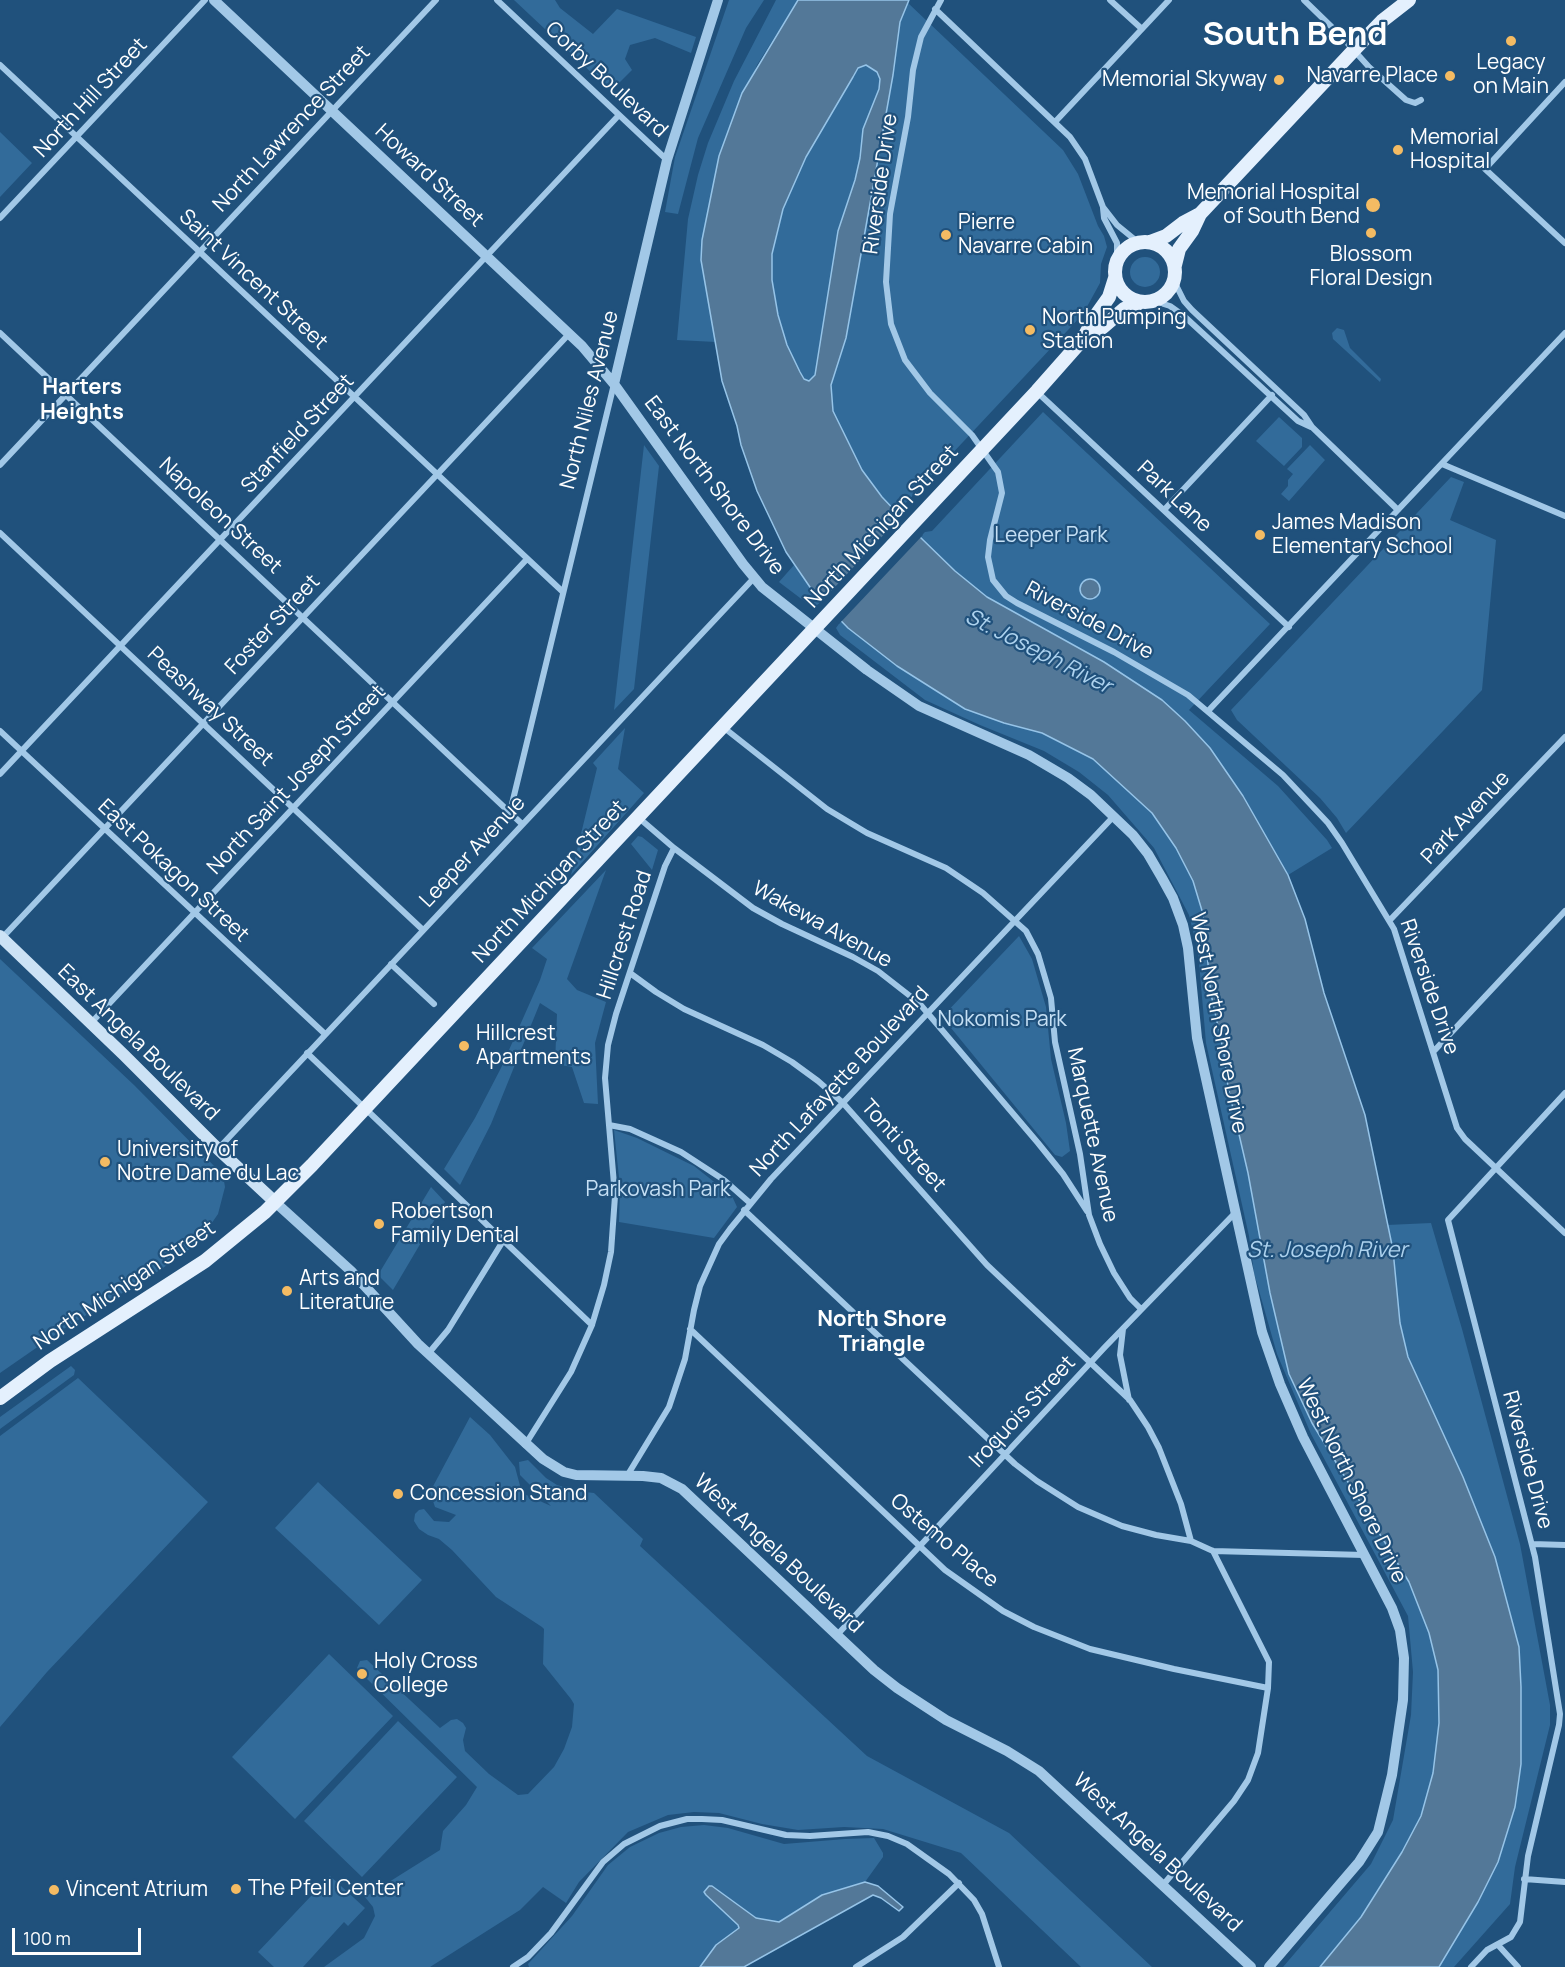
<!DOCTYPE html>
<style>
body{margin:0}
#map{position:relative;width:1565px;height:1967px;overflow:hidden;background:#20517c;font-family:Manrope,sans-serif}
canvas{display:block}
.scale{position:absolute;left:12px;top:1928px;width:129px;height:27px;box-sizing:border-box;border:3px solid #fff;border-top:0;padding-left:8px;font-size:18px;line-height:21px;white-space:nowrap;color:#fff;-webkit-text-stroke:4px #20517c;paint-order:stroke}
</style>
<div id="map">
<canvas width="1565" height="1967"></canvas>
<div class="scale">100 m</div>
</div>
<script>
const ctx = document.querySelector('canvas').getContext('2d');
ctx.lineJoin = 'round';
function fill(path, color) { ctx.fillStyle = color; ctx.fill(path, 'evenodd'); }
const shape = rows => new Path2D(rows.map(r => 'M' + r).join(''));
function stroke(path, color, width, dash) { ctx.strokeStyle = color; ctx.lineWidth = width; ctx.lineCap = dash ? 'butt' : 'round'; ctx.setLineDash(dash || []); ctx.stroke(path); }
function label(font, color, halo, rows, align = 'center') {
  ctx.font = font + ' Manrope,sans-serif'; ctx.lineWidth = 4.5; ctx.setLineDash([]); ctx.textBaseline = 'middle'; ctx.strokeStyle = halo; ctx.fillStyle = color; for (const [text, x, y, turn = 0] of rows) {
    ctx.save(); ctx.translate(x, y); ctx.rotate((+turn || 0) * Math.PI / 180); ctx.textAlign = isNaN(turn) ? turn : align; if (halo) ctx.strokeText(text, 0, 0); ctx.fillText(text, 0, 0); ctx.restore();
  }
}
fill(shape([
 [514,0,555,0,560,8,593,34,617,9,696,37,691,53,655,38,630,45,625,59,632,70,611,91],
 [729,0,764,0,746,28,698,138,678,214,665,212,675,157],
 [776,0,798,0,757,65,719,156,701,260,716,342,677,340,688,219,698,175,708,143,734,81],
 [908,3,1063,150,1078,174,1098,226,1104,236,1107,247,1101,264,1100,283,1083,314,903,506,904,513,901,516,882,497,862,470,833,411,832,399,804,379,800,372,787,345,778,315,772,280,772,254,783,209,806,156,858,68,896,55,900,22],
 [0,132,32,163,0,197],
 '1130 272a15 15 0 1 1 30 0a15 15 0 1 1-30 0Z',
 [1337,328,1344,330,1350,348,1381,379,1380,382,1333,339,1332,333],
 [1043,412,1270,624,1189,710,1278,786,1327,840,1332,848,1288,875,1243,795,1210,748,1185,721,1162,700,1104,662,987,597,955,571,920,537,925,532,932,531],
 [1279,417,1302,438,1302,447,1284,466,1256,441],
 [644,445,659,466,634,689,614,710],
 [1310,445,1325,460,1289,501,1281,494,1288,486,1288,480,1293,474,1287,469],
 [1451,477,1464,482,1450,520,1496,540,1482,690,1346,833,1337,818,1320,798,1237,720,1231,710],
 [794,565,822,601,817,605,808,604,779,582],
 [841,621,897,666,965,709,1004,723,1042,733,1093,759,1152,813,1176,848,1193,881,1203,914,1211,994,1224,1054,1228,1087,1248,1173,1270,1293,1289,1374,1312,1423,1409,1582,1429,1633,1438,1670,1439,1723,1433,1773,1421,1816,1402,1852,1361,1917,1320,1967,1283,1967,1371,1864,1393,1820,1411,1715,1413,1672,1408,1616,1311,1434,1277,1354,1254,1273,1249,1236,1206,1043,1198,951,1189,915,1154,848,1108,795,1079,772,1044,751,980,725,925,700,840,635,836,628],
 [625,728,618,769,644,793,571,875,597,768,593,763],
 [638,836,642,837,658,850,652,870,631,844],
 [606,870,567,979,577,990,606,1002,595,1043,598,1104,584,1103,572,1067,555,1064,557,1014,540,1003,491,1124,460,1185,444,1169,475,1118,501,1068,540,980,547,959,532,948],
 [1019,936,1032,959,1046,1007,1051,1059,1066,1123,1070,1151,1062,1157,1055,1155,942,1017],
 [0,959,134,1085,223,1175,225,1187,218,1214,198,1243,160,1270,65,1328,0,1373],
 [614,1130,637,1138,694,1166,732,1196,737,1207,714,1238,619,1222,620,1187],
 [431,1187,445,1202,393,1290,378,1275],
 [1431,1223,1462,1329,1520,1544,1550,1705,1550,1725,1515,1867,1510,1904,1454,1967,1439,1967,1478,1902,1498,1862,1515,1807,1521,1764,1521,1687,1519,1647,1495,1557,1463,1477,1408,1357,1400,1323,1393,1250,1387,1225],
 [71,1366,75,1370,74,1375,0,1429,0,1417],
 [78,1378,208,1502,47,1672,0,1727,0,1436],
 [470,1417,490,1435,515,1467,522,1493,551,1506,520,1475,519,1462,528,1460,546,1478,557,1485,577,1491,594,1493,643,1539,640,1546,867,1756,1009,1833,1152,1967,1081,1967,961,1853,883,1829,844,1827,798,1830,762,1824,719,1813,694,1812,668,1815,628,1832,579,1882,566,1903,543,1887,520,1910,430,1967,324,1967,364,1938,375,1916,373,1907,365,1897,440,1850,443,1831,466,1805,477,1787,361,1673,357,1668,360,1661,367,1660,440,1728,451,1720,457,1719,463,1723,466,1728,463,1740,465,1751,489,1774,518,1795,528,1794,554,1767,564,1749,572,1727,574,1704,571,1699,543,1664,544,1629,542,1627,496,1597,452,1550,439,1539,428,1535,419,1529,414,1521,415,1514,419,1510,424,1509,434,1521,449,1522,456,1515,435,1507,430,1492],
 [318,1482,422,1580,379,1625,275,1528],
 [329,1654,393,1716,295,1819,232,1757],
 [398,1721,457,1777,362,1877,304,1821],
 [704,1825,728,1828,784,1844,845,1839,874,1838,883,1853,883,1857,865,1882,822,1895,779,1922,756,1918,712,1886,739,1928,716,1945,700,1967,529,1967,528,1964,572,1916,608,1865,630,1847,659,1833,681,1827],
 [330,1876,365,1908,348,1926,344,1922,303,1967,274,1967,258,1952]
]), '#326b9a');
const water = shape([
 [798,0,909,0,900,22,893,75,846,338,831,385,833,411,862,470,882,497,920,537,955,571,987,597,1104,662,1162,700,1185,721,1210,748,1243,796,1288,875,1305,919,1324,993,1365,1115,1393,1250,1400,1323,1408,1357,1463,1477,1495,1557,1519,1647,1521,1687,1521,1764,1515,1807,1498,1862,1478,1902,1439,1967,1320,1967,1361,1917,1402,1852,1421,1816,1433,1773,1439,1723,1438,1670,1429,1633,1409,1582,1312,1423,1289,1374,1270,1293,1248,1173,1228,1087,1224,1054,1211,994,1203,914,1193,881,1176,848,1152,813,1093,759,1042,733,1004,723,965,709,897,666,848,628,814,593,786,552,757,491,741,445,737,426,722,381,701,260,702,240,719,156,742,93,798,0],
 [866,65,877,72,880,79,879,89,863,129,860,158,855,180,838,231,815,375,809,381,804,379,800,372,787,345,778,315,772,280,772,254,783,209,806,157,853,77,858,68,866,65],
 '1080 589a10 10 0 1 1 20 0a10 10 0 1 1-20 0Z',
 [865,1882,878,1886,903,1907,899,1911,881,1898,873,1895,744,1967,700,1967,716,1945,739,1928,738,1925,706,1895,704,1892,709,1886,712,1886,756,1918,779,1922,822,1895,865,1882]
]);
fill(water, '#537898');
stroke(water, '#96c4e8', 1.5);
fill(shape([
 [903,514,923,535,839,624,820,603]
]), '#20517c');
stroke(shape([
 [497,0,667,160],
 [941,0,921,37,913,70,908,117,890,214,886,282,891,324,905,360,930,393,972,435,998,472,1002,493,990,540,988,557,993,580,1006,596,1017,603,1114,652,1188,695,1283,775,1328,823,1342,843,1394,929,1457,1128,1465,1139,1565,1233],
 [1110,0,1142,29],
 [1304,0,1341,36,1369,67,1406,100,1415,103,1421,100],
 [935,9,1070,137,1085,159,1103,207,1117,225,1139,243],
 [0,65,563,592],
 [1565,82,1485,169,1565,243],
 [1055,122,1169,0],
 [1103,208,1104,218,1117,243,1117,261],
 [0,218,205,0],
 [1174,281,1184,301,1192,310,1304,415,1312,427,1398,510],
 [1154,301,1170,306,1184,316,1298,421,1311,427],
 [0,333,522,824],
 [1037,392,1289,627],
 [1442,464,1565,516],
 [0,465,436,0],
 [1164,510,1272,395],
 [0,533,423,930],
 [1209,710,1565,333],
 [723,727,827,809,867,833,946,868,983,893,1026,931,1038,954,1051,998,1055,1042,1080,1154,1089,1215,1100,1244,1114,1273,1130,1298,1141,1309],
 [0,731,325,1034],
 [0,774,619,115],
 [510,812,614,384],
 [639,818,674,848,753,908,782,924,853,957,878,971,919,1003,1038,1143,1063,1174,1087,1211],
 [1390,920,1565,737],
 [2,938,569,334],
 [391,964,434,1004],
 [630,973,656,992,684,1009,763,1045,792,1062,818,1081,843,1103,987,1265,1130,1400,1148,1427,1159,1448,1181,1504,1191,1541],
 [91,1023,527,559],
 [1434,1051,1565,911],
 [307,1053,592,1325],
 [609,1125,630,1129,681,1152,724,1180,750,1203],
 [218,1149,754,578],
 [744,1210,1015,1464,1037,1481,1078,1507,1122,1526,1156,1535,1191,1541,1213,1551,1364,1555],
 [690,1329,945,1570,1003,1611,1034,1627,1090,1649,1174,1669,1268,1688],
 [1123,1329,1120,1355,1129,1400],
 [428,1354,448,1330,503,1241],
 [525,1445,571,1372,592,1325,604,1285,611,1252,615,1196,605,1078,608,1045,616,1014,665,866,674,848],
 [627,1476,669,1407,685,1359,694,1310,700,1286,719,1244,730,1229,771,1179,1114,816],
 [1532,1544,1565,1545],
 [837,1635,1105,1347,1235,1213],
 [1524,1879,1565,1882],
 [1163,1885,1234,1801,1248,1780,1258,1753,1268,1688,1269,1662,1213,1551],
 [1498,1945,1518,1967],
 [513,1967,528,1957,551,1933,603,1862,624,1844,660,1826,687,1819,702,1819,722,1820,786,1835,810,1836,868,1832,888,1836,907,1844,949,1874,974,1900,982,1914,999,1967],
 [856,1967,903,1937,959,1883],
 [1471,1967,1487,1950,1511,1937,1520,1922,1528,1856,1559,1725,1560,1714,1535,1557,1448,1220,1565,1093]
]), '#a2c8e7', 6);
stroke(shape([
 [214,0,582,346,614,384,743,564,762,587,867,670,919,706,1029,755,1068,778,1091,795,1133,835,1148,854,1162,878,1173,898,1183,925,1188,948,1197,1038,1262,1332,1280,1384,1303,1437,1392,1608,1400,1630,1404,1658,1403,1700,1392,1775,1378,1832,1359,1862,1269,1967],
 [614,384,667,160,718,0],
 [275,1202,351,1271,418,1344,543,1459,564,1472,576,1475,643,1476,661,1478,682,1489,874,1670,897,1688,946,1720,1007,1751,1039,1771,1251,1967]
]), '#a2c8e7', 10);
stroke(shape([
 [0,936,124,1055,218,1149,275,1202]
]), '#cce2f5', 12);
stroke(shape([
 '1115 272a30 30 0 1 1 60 0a30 30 0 1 1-60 0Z',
 [1150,242,1166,236,1183,223,1200,214],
 [1175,265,1179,249,1192,231,1200,214,1354,50,1382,21,1409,0],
 [1085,338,1103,327,1124,309,1139,303],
 [0,1398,50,1361,205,1261,265,1212,312,1165,1037,391,1083,339,1094,318,1109,297,1115,278]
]), '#e4f0fd', 14);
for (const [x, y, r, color] of [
 [1511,41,6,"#f4bb63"],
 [1450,76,6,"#f4bb63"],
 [1279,80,6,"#f4bb63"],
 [1398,150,6,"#f4bb63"],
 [1373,205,8,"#f4bb63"],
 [1371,233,6,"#f4bb63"],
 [946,235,6,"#f4bb63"],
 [1030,330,6,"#f4bb63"],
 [1260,535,6,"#f4bb63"],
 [464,1046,6,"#f4bb63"],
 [105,1162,6,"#f4bb63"],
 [379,1224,6,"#f4bb63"],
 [287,1291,6,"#f4bb63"],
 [398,1494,6,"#f4bb63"],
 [362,1674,6,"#f4bb63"],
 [236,1889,6,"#f4bb63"],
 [54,1890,6,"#f4bb63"]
]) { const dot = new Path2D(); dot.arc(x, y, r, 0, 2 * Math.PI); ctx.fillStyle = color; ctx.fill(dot); stroke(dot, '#20517c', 2); }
label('21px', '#fff', '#20517c', [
 ["Legacy",1511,63,"center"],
 ["on Main",1511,87,"center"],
 ["Navarre Place",1438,76,"right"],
 ["Memorial Skyway",1267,80,"right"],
 ["Memorial",1410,138],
 ["Hospital",1410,162],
 ["Memorial Hospital",1360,193,"right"],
 ["of South Bend",1360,217,"right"],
 ["Pierre",958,223],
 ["Navarre Cabin",958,247],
 ["Blossom",1371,255,"center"],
 ["Floral Design",1371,279,"center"],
 ["North Pumping",1042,318],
 ["Station",1042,342],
 ["James Madison",1272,523],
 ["Elementary School",1272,547],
 ["Hillcrest",476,1034],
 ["Apartments",476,1058],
 ["University of",117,1150],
 ["Notre Dame du Lac",117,1174],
 ["Robertson",391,1212],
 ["Family Dental",391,1236],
 ["Arts and",299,1279],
 ["Literature",299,1303],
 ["Concession Stand",410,1494],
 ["Holy Cross",374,1662],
 ["College",374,1686],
 ["The Pfeil Center",248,1889],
 ["Vincent Atrium",66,1890]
], 'left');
label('21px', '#fff', '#20517c', [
 ["Corby Boulevard",606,80,43],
 ["North Hill Street",91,98,-47],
 ["North Lawrence Street",292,129,-47],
 ["Howard Street",429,176,43],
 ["Riverside Drive",881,184,-82],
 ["Saint Vincent Street",253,280,43],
 ["North Niles Avenue",590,400,-76],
 ["Stanfield Street",298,434,-47],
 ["East North Shore Drive",714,486,53],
 ["Park Lane",1174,497,43],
 ["Napoleon Street",220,516,43],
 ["North Michigan Street",882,527,-47],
 ["Riverside Drive",1089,621,28],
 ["Foster Street",273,625,-47],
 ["Peashway Street",210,707,43],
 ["North Saint Joseph Street",297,780,-47],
 ["Park Avenue",1466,818,-47],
 ["Leeper Avenue",473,852,-47],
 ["East Pokagon Street",173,871,43],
 ["North Michigan Street",550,882,-47],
 ["Wakewa Avenue",822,925,29],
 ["Hillcrest Road",625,935,-72],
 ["Riverside Drive",1429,987,71],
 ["West North Shore Drive",1218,1023,79],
 ["East Angela Boulevard",138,1043,44],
 ["North Lafayette Boulevard",840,1082,-47],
 ["Marquette Avenue",1092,1135,78],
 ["Tonti Street",903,1146,48],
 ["North Michigan Street",125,1286,-34],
 ["Iroquois Street",1023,1412,-47],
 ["Riverside Drive",1527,1460,75],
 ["West North Shore Drive",1351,1481,64],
 ["Ostemo Place",944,1541,40],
 ["West Angela Boulevard",778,1554,43],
 ["West Angela Boulevard",1157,1853,43]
]);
label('21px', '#c6e0f5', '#20517c', [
 ["Leeper Park",1051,536],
 ["Nokomis Park",1002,1020],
 ["Parkovash Park",658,1190]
]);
label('bold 22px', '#fff', '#20517c', [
 ["Harters",82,388],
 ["Heights",82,413],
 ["North Shore",882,1320],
 ["Triangle",882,1345]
]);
label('italic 22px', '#add2ee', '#20517c', [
 ["St. Joseph River",1038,652,27],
 ["St. Joseph River",1327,1251]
]);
label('bold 33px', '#fff', '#20517c', [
 ["South Bend",1295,36]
]);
</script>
